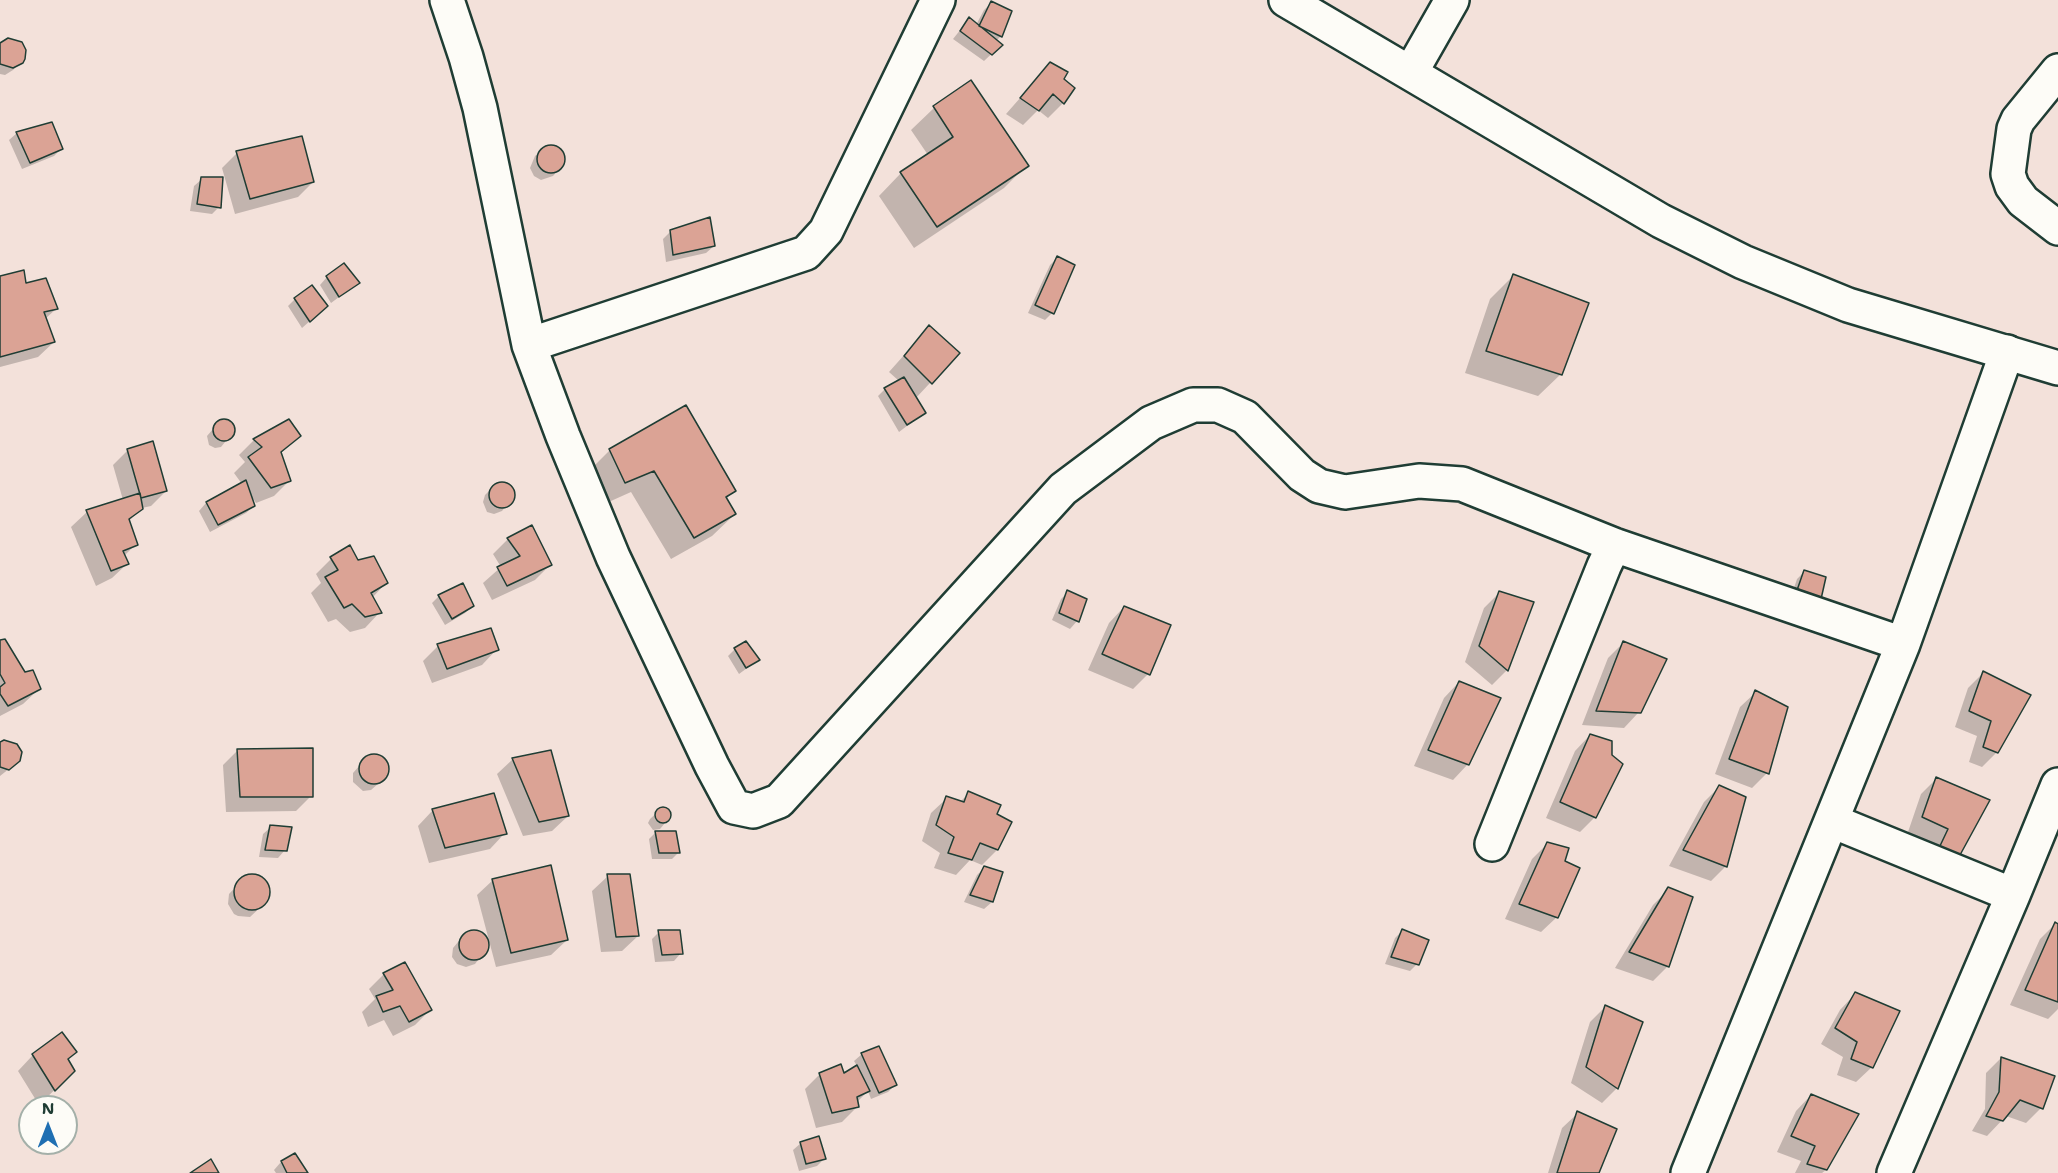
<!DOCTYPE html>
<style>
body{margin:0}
#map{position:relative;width:2058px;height:1173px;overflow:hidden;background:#f3e1da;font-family:"Shantell Sans",sans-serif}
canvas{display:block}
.north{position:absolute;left:18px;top:1095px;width:60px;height:60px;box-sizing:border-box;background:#fdfcf7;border:2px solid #a4b0a9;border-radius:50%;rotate:0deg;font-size:16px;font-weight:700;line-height:24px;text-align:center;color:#1f3d34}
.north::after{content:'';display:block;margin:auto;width:21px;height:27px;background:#1f6fb2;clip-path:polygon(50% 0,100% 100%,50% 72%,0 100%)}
</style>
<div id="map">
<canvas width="2058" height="1173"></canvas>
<div class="north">N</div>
</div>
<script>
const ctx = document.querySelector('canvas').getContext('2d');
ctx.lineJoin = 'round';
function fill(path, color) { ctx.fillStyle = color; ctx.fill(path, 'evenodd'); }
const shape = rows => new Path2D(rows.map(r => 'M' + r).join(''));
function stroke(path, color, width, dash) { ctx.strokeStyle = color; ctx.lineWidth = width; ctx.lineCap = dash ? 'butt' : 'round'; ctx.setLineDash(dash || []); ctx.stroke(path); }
fill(shape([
 [991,3,1010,12,1000,37,996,41,1001,45,984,61,953,39,969,19,976,25,984,10],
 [0,45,21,62,13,70,5,75,0,74],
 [1050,64,1062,80,1063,103,1048,118,1038,110,1023,125,1006,114],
 [971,83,1027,165,1004,188,914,248,879,196,901,173,928,155,911,130,934,108],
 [17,133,61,149,54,156,22,169,9,140],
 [551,146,559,149,564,160,560,168,553,176,541,180,534,176,530,168,535,156,543,149],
 [237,153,313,182,298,197,235,214,222,168],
 [202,179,219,207,212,214,190,211,194,186],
 [670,232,714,246,706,253,666,262,663,239],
 [1057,258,1052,313,1045,320,1028,313,1050,265],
 [1513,276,1561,374,1538,396,1465,373,1490,299],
 [327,277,358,283,331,303,320,285],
 [0,278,25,285,56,309,45,319,54,342,38,357,0,367],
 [295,299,319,313,302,328,288,306],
 [929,327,958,353,915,399,924,413,899,432,878,396,885,389,899,381,889,372],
 [224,420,233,425,234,431,221,447,215,448,209,445,207,436,219,422],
 [288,421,299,436,280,454,290,480,274,496,256,503,252,497,254,506,246,513,210,532,199,511,206,503,242,484,234,473,245,462,239,455,254,440],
 [128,450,166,491,151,506,142,508,128,522,136,544,124,556,128,563,112,578,96,586,71,527,87,512,123,500,113,465],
 [610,450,734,491,726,499,735,514,712,536,671,559,631,492,602,505,587,473],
 [500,484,510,487,513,497,502,511,494,514,487,512,483,502,485,495,493,487],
 [508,539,551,564,535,580,492,600,483,583,501,567,493,554],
 [350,547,357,562,386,583,372,598,380,612,365,628,350,632,336,619,328,622,311,593,321,583,316,574,331,559],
 [1804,572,1810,615,1788,606,1797,579],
 [1068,592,1077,621,1070,629,1052,620,1061,599],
 [1499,593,1532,603,1507,670,1492,685,1465,662,1484,608],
 [439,596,472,606,465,613,445,625,432,603],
 [1124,607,1148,674,1133,689,1088,670,1109,623],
 [0,642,24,674,39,689,23,704,0,716],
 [1623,643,1639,712,1624,728,1582,725,1608,658],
 [438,646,497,649,482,665,432,683,423,661],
 [735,649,758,660,739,674,728,656],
 [1983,673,1997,752,1982,767,1969,762,1977,736,1955,727,1968,688],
 [1459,682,1468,764,1453,780,1414,766,1444,698],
 [1756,692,1767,773,1752,788,1715,774,1740,707],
 [1590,735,1595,817,1580,832,1546,818,1575,751],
 [0,744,19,761,0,776],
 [238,750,311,796,296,811,226,812,223,765],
 [376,755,387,763,387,776,371,790,363,791,353,782,353,773,367,757],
 [513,759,568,816,552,831,523,836,497,774],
 [1936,779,1959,854,1943,870,1925,864,1934,844,1908,832,1921,794],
 [1720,786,1726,866,1711,881,1669,866,1704,802],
 [969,793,995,815,997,850,982,865,970,860,956,875,934,868,940,853,922,841,931,813,947,798,960,802],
 [662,808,668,811,670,817,660,829,653,830,648,823,650,819],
 [433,810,505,833,490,849,429,863,418,826],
 [271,827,285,850,278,858,259,857,263,834],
 [656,832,679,852,672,859,652,859,649,839],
 [1547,844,1557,917,1541,932,1505,919,1532,859],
 [984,868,992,902,984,909,964,902,977,875],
 [256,876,265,881,269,891,266,902,250,917,238,916,234,914,228,904,229,894,245,877],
 [608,876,638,936,622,951,601,952,592,891],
 [493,880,567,940,551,955,496,967,477,895],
 [1669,889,1668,966,1653,981,1615,968,1653,905],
 [2055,924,2058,925,2058,1009,2048,1019,2010,1005,2040,939],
 [1402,931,1417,964,1410,971,1385,964,1395,938],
 [472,932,483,935,487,948,475,964,466,967,457,964,452,957,453,948,463,936],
 [659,932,681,953,674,961,655,962,652,939],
 [384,974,430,1010,415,1025,393,1036,384,1020,368,1027,362,1012,375,999,369,989],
 [1855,994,1872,1067,1856,1082,1837,1075,1843,1057,1821,1044,1840,1010],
 [1605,1007,1617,1088,1602,1103,1571,1083,1590,1022],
 [862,1054,895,1085,888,1092,871,1099,868,1091,857,1102,858,1106,842,1122,816,1128,805,1089,820,1074,844,1075,857,1066,854,1061],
 [33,1055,67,1059,74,1071,39,1105,18,1071],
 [2001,1058,2041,1108,2026,1123,2006,1116,1987,1136,1972,1131,1985,1109,1986,1073],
 [1811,1095,1826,1170,1822,1173,1795,1173,1801,1161,1777,1152,1796,1111],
 [1578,1113,1598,1173,1548,1173,1562,1128],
 [801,1143,825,1158,817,1166,799,1171,793,1150],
 [294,1155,306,1173,276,1173,274,1170,281,1162]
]), '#0003');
const building = shape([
 [991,1,1012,11,1002,37,979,26,991,1],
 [969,17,1003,45,992,55,960,31,969,17],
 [8,38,22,42,26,50,25,59,23,63,13,68,0,64,0,43,8,38],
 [1050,62,1068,72,1064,79,1075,88,1064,104,1053,94,1039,111,1020,98,1050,62],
 [971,80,1029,166,937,227,900,172,953,137,933,106,971,80],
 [52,122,63,149,30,163,16,132,52,122],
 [302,136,314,182,250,199,236,151,302,136],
 '537 159a14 14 0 1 1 28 0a14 14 0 1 1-28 0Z',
 [201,177,223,177,221,208,197,204,201,177],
 [710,217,715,246,673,255,670,230,710,217],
 [1057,256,1075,265,1054,314,1035,305,1057,256],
 [344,263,360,283,339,297,326,276,344,263],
 [24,270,26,283,46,278,58,309,44,312,55,342,0,357,0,276,24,270],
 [1513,274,1589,303,1562,375,1486,351,1513,274],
 [312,285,328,306,310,322,294,298,312,285],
 [929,325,960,353,932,384,904,356,929,325],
 [904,377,926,413,907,425,884,388,904,377],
 [686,405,736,491,726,497,736,514,694,538,654,471,625,483,609,449,686,405],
 '213 430a11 11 0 1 1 22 0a11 11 0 1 1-22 0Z',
 [289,419,301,436,281,452,291,481,271,488,248,457,262,447,253,439,289,419],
 [153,441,167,491,141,498,127,449,153,441],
 [246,480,255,506,218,525,206,502,246,480],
 '489 495a13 13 0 1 1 26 0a13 13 0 1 1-26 0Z',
 [140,493,143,509,129,519,138,545,123,551,129,564,111,571,86,510,140,493],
 [532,525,552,565,507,586,497,567,520,556,507,538,532,525],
 [350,545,358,560,374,556,388,583,371,593,382,613,365,617,352,604,344,608,325,577,338,570,330,557,350,545],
 [1804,570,1826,577,1819,608,1794,599,1804,570],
 [463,583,474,606,452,619,438,595,463,583],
 [1067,590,1087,599,1079,622,1059,613,1067,590],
 [1499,591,1534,602,1508,671,1479,646,1499,591],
 [1124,606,1171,625,1150,675,1102,654,1124,606],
 [491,628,499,650,447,669,437,644,491,628],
 [5,639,25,672,33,670,41,689,8,706,0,694,0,687,5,683,0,674,0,640,5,639],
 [746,641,760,660,746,668,734,648,746,641],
 [1623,641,1667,659,1641,713,1596,711,1623,641],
 [1983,671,2031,695,1998,753,1983,747,1991,721,1969,711,1983,671],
 [1459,681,1501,698,1469,765,1428,750,1459,681],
 [1755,690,1788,707,1769,774,1729,759,1755,690],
 [1590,734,1612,741,1612,755,1623,764,1596,818,1560,802,1590,734],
 [4,740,17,744,22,752,20,761,9,770,0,767,0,742,4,740],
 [313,748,313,797,240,797,237,749,313,748],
 [551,750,569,816,539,822,512,758,551,750],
 '359 769a15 15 0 1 1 30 0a15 15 0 1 1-30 0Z',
 [1936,777,1990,800,1960,855,1939,848,1948,829,1922,817,1936,777],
 [1719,785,1746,797,1727,867,1683,850,1719,785],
 [968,791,1001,805,997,814,1012,822,998,850,980,843,972,860,948,853,954,837,936,825,946,796,964,802,968,791],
 [494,793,507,834,445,848,432,809,494,793],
 '655 815a8 8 0 1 1 16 0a8 8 0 1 1-16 0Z',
 [270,825,292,827,287,851,265,850,270,825],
 [655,831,676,831,680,853,659,853,655,831],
 [1547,842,1569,848,1565,861,1580,868,1558,918,1519,904,1547,842],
 [551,865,568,940,511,953,492,879,551,865],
 [984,866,1003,872,993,902,970,895,984,866],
 '234 892a18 18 0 1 1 36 0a18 18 0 1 1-36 0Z',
 [607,874,630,874,639,936,616,937,607,874],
 [1668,887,1693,897,1669,967,1629,952,1668,887],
 [2055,922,2058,924,2058,1002,2025,990,2055,922],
 [1402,929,1429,940,1419,965,1391,957,1402,929],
 '459 945a15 15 0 1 1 30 0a15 15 0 1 1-30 0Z',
 [658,930,680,930,683,954,662,955,658,930],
 [405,962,432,1010,409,1022,400,1006,383,1012,376,996,393,990,383,973,405,962],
 [1855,992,1900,1011,1873,1068,1851,1059,1857,1042,1835,1028,1855,992],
 [1605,1005,1643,1022,1618,1089,1586,1067,1605,1005],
 [62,1032,77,1052,68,1059,75,1071,55,1091,32,1054,62,1032],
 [879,1046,897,1085,879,1093,861,1053,879,1046],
 [2001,1057,2055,1076,2043,1109,2020,1100,2003,1121,1986,1116,1999,1092,2001,1057],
 [841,1064,844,1073,857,1065,870,1091,857,1097,859,1107,832,1113,819,1073,841,1064],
 [1811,1094,1859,1114,1827,1170,1807,1164,1815,1146,1791,1136,1811,1094],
 [1577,1111,1617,1129,1599,1173,1557,1173,1577,1111],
 [819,1136,826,1159,806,1164,800,1142,819,1136],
 [295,1153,308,1173,287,1173,281,1161,295,1153],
 [211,1159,219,1173,190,1173,211,1159]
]);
fill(building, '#dba395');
stroke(building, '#1f3d34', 1.5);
const street = shape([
 [447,0,466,57,480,108,529,345,563,436,613,557,712,766,734,807,753,811,779,801,1063,489,1151,423,1193,405,1218,405,1245,417,1302,475,1319,486,1345,492,1419,481,1462,484,1614,545,1903,644],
 [2058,71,2018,120,2014,129,2008,174,2012,186,2023,201,2058,228],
 [1411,72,1452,0],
 [529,345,806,253,826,231,938,0],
 [1832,821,2013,895],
 [1492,844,1604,566,1614,545],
 [1688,1173,1903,644,2007,352],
 [1894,1173,2013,895,2058,785]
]);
const primary = shape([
 [1286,0,1661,221,1743,262,1848,305,2058,368]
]);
stroke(street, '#1f3d34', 38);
stroke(primary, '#1f3d34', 38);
stroke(street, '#fdfcf7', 33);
stroke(primary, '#fdfcf7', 33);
</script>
